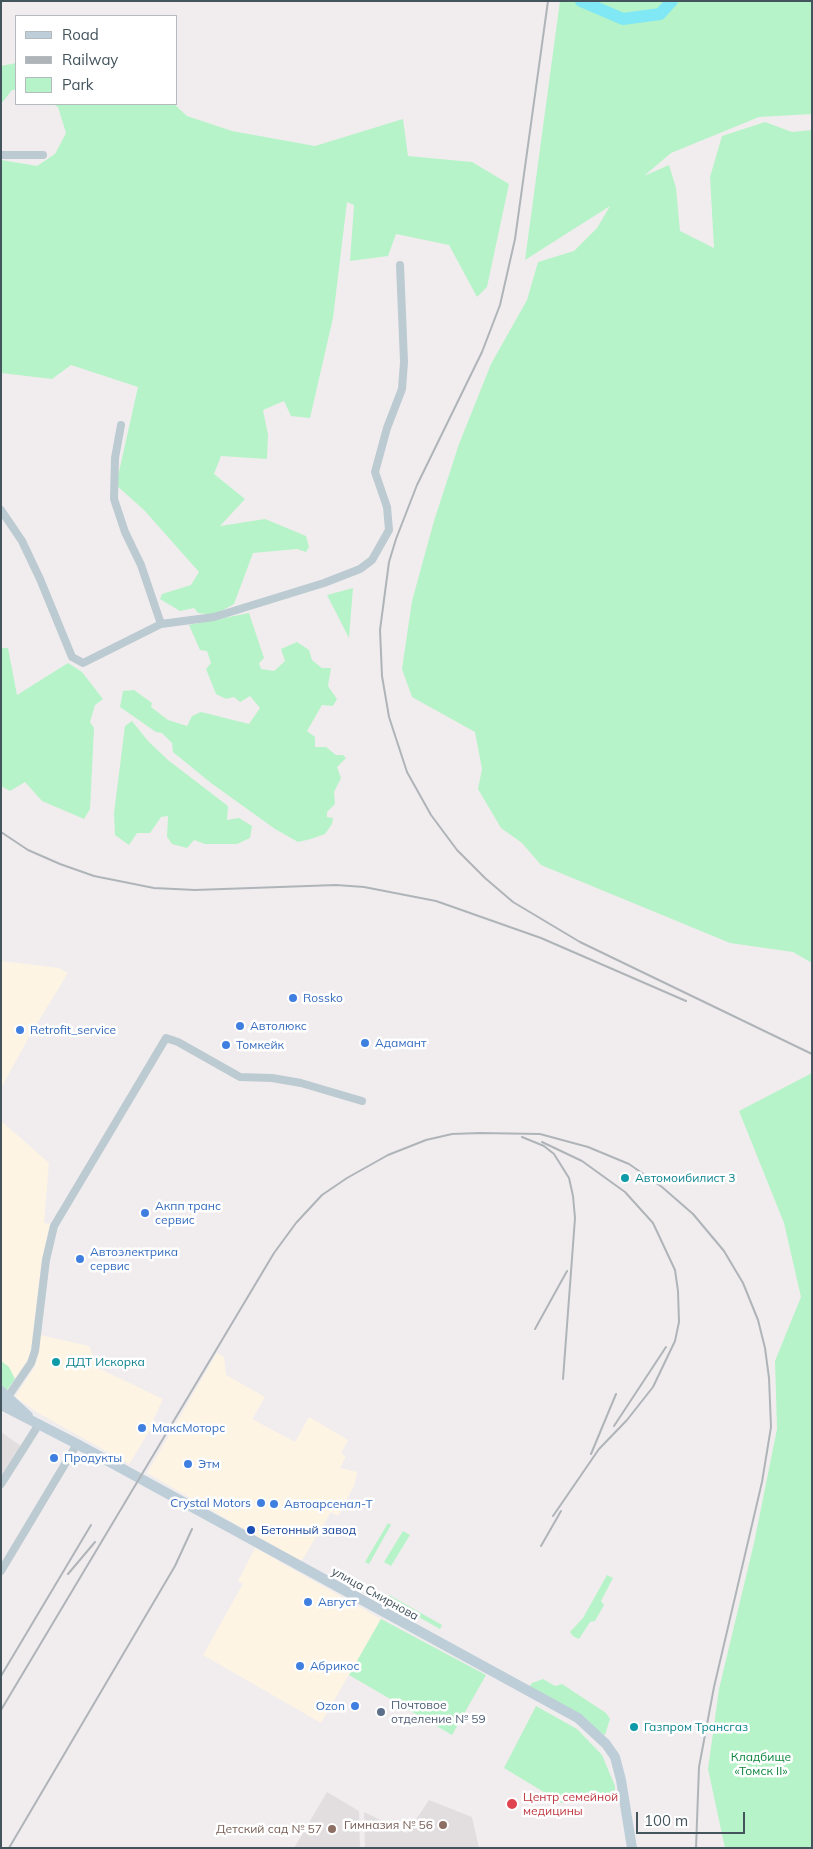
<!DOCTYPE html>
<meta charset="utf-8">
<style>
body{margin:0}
#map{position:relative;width:813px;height:1849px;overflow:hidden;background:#f1edee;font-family:Mulish,sans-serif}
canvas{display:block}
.frame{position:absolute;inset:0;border:2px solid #44545d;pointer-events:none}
.legend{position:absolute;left:15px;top:15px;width:162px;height:90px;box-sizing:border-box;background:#fff;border:1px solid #b4bbbe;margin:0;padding:6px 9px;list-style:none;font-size:15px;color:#44545d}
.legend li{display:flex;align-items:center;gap:10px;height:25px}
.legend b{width:25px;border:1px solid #b4bbbe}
.scale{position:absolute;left:636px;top:1812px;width:109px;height:22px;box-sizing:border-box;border:2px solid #44545d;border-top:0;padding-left:6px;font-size:15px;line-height:18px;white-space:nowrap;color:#44545d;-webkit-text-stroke:4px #fff;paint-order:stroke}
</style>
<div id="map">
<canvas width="813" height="1849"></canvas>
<div class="frame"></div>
<ul class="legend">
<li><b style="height:6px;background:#beced9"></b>Road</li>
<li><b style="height:6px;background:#afb4b9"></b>Railway</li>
<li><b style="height:14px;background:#b7f3c8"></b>Park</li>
</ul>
<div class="scale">100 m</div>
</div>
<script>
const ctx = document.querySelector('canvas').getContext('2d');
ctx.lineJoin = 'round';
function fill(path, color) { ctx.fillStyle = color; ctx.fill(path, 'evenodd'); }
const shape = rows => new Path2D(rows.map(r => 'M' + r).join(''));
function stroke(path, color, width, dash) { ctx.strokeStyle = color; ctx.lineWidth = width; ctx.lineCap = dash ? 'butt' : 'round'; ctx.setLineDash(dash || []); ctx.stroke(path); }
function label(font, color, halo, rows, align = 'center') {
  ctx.font = font + ' Mulish,sans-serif'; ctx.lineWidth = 5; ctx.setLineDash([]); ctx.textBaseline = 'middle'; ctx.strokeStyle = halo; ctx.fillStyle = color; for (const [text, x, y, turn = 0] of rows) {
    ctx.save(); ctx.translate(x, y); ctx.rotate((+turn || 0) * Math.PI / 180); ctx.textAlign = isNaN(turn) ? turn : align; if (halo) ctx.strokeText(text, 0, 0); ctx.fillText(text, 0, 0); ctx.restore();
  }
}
fill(shape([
 [1,961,59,968,68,973,30,1035,1,1088],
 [1,1121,49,1163,44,1223,50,1224,42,1259,31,1350,27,1361,7,1390,1,1385],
 [40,1335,89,1346,98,1368,163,1399,153,1420,155,1422,129,1464,40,1414,15,1397,35,1366,39,1352],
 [217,1353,224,1357,226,1375,265,1397,252,1419,295,1442,309,1417,348,1440,341,1453,346,1456,340,1468,357,1472,355,1484,338,1516,331,1512,301,1562,147,1473],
 [255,1548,381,1619,321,1723,203,1655,243,1584,238,1581]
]), '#fdf4e4');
fill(shape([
 [1,1432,21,1446,1,1477],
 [327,1792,359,1811,360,1848,294,1848],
 [429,1800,472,1817,479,1848,365,1848,364,1812,407,1833]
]), '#e2dee0');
fill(shape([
 [560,1,812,1,812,114,759,117,671,153,644,176,669,165,676,188,680,231,714,248,710,177,722,136,765,122,792,132,812,130,812,963,793,952,730,943,541,865,522,843,501,828,478,789,482,769,475,732,412,697,402,669,412,601,434,521,459,444,491,364,527,300,538,262,574,251,597,228,610,206,525,260],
 [16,63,16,90,12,90,1,104,1,66],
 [53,104,174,104,187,116,232,131,315,146,403,119,408,156,472,162,509,184,487,287,477,297,449,245,396,234,388,256,350,261,354,205,347,202,333,318,310,418,291,416,284,401,263,410,268,435,267,459,221,456,214,474,245,499,220,526,265,519,306,536,309,547,306,552,297,549,253,553,234,604,214,615,198,613,194,608,180,611,160,599,162,594,191,585,199,572,144,510,116,485,138,387,71,365,52,379,1,373,1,160,37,166,55,154,66,133,58,107],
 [353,588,349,638,327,595],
 [249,613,264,658,259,663,261,669,274,671,285,661,281,649,297,642,309,650,312,660,322,668,331,668,328,686,337,699,333,706,322,705,307,731,315,737,315,747,326,747,336,755,343,755,346,758,337,767,341,778,334,792,335,804,327,812,327,817,333,818,332,824,325,834,311,839,298,842,275,829,211,783,173,752,172,743,162,733,156,732,120,707,123,691,134,690,152,703,151,707,168,720,187,726,192,716,201,712,249,724,260,708,250,696,240,702,234,697,226,699,216,694,206,669,211,663,207,651,200,650,189,625],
 [1,648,8,648,17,695,68,663,82,672,103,699,95,705,90,722,94,728,90,809,84,819,42,801,25,782,10,791,1,786],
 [132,721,148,741,168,760,228,806,227,820,239,818,252,826,250,838,237,844,205,844,194,840,187,848,172,844,167,837,168,816,161,817,150,833,137,833,129,845,115,835,114,813,125,726],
 [812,1073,812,1848,725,1848,708,1769,719,1689,754,1543,777,1429,775,1361,801,1297,784,1223,739,1111],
 [1,1361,9,1367,15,1379,7,1390,1,1385],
 [388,1523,391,1525,369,1564,365,1562],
 [403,1531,410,1535,391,1566,384,1562],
 [607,1575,613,1578,601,1601,604,1605,595,1621,590,1622,579,1639,573,1636,570,1632,583,1618],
 [389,1595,442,1625,440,1629,387,1599],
 [381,1619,486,1675,452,1735,349,1675],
 [543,1679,555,1686,562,1684,606,1713,610,1719,605,1735,551,1703,529,1687,532,1683],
 [536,1706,577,1729,602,1755,615,1786,615,1796,562,1803,504,1768]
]), '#b7f3c8');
stroke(shape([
 [581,1,623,19,660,14,672,1]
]), '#80e8f4', 12);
stroke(shape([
 [1,155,43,155],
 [121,425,115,458,114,499,125,532,141,565,161,624],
 [1,510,22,541,40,579,72,657,83,663,161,624,214,617,324,583,360,569,372,560,389,530,387,507,375,472,387,428,402,389,404,362,400,265],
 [5,1401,31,1363,35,1351,46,1260,54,1226,166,1038,178,1042,240,1077,272,1078,301,1083,362,1101],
 [1,1484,39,1424],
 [1,1571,77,1444]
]), '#bccad1', 8);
stroke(shape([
 [1,1391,28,1416],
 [1,1405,77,1444,578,1718,606,1744,615,1757,621,1780,632,1848]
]), '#beced9', 10);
stroke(shape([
 [548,1,515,239,500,305,482,352,417,485,396,539,389,562,380,630,382,676,389,717,407,772,431,815,457,850,485,878,513,902,580,942,812,1054],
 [1,832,28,850,60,864,94,876,154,888,195,890,336,885,364,887,436,901,541,938,686,1001],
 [522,1137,544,1146,554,1154,569,1178,573,1196,575,1218,563,1379],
 [542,1142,582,1161,625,1192,653,1223,675,1270,678,1291,679,1322,675,1341,653,1387,627,1420,599,1449,553,1516],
 [535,1329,567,1271],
 [614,1426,666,1347],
 [591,1454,616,1394],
 [541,1546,561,1511],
 [68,1574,95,1542],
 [1,1676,91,1525],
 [1,1710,274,1253,296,1223,322,1195,347,1178,388,1155,426,1140,452,1134,480,1133,540,1134,588,1147,629,1164,662,1187,693,1214,724,1251,743,1283,758,1320,765,1348,769,1378,771,1427,762,1482,714,1687,699,1767,696,1848],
 [9,1848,175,1566,192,1529]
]), '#afb4b9', 2);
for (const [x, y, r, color] of [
 [293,998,5,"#3f7fe0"],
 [240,1026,5,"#3f7fe0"],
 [20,1030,5,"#3f7fe0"],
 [365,1043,5,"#3f7fe0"],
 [226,1045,5,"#3f7fe0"],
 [625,1178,5,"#0f9aa8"],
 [145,1213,5,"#3f7fe0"],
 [80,1259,5,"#3f7fe0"],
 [56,1362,5,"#0f9aa8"],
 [142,1428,5,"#3f7fe0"],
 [54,1458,5,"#3f7fe0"],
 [188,1464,5,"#3f7fe0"],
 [261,1503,5,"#3f7fe0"],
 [274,1504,5,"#3f7fe0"],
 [251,1530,5,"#1a4fb4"],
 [308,1602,5,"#3f7fe0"],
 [300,1666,5,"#3f7fe0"],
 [355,1706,5,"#3f7fe0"],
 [381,1712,5,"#5c6f8a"],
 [634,1727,5,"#0f9aa8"],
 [512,1804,6,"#e0444e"],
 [443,1825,5,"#8d6e63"],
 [332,1829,5,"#8d6e63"]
]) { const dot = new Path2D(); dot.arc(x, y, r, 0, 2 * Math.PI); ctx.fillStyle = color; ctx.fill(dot); stroke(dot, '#fff', 2); }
label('12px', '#366cbe', '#fff', [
 ["Rossko",303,998],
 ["Автолюкс",250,1026],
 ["Retrofit_service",30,1030],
 ["Адамант",375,1043],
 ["Томкейк",236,1045],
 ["Акпп транс",155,1206],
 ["сервис",155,1220],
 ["Автоэлектрика",90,1252],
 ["сервис",90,1266],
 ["МаксМоторс",152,1428],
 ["Продукты",64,1458],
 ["Этм",198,1464],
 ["Crystal Motors",251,1503,"right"],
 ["Автоарсенал-Т",284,1504],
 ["Август",318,1602],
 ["Абрикос",310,1666],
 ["Ozon",345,1706,"right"]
], 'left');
label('12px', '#0d838f', '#fff', [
 ["Автомоибилист 3",635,1178],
 ["ДДТ Искорка",66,1362],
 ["Газпром Трансгаз",644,1727]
], 'left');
label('12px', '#164399', '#fff', [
 ["Бетонный завод",261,1530]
], 'left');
label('12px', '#44545d', '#fff', [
 ["улица Смирнова",375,1594,29]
]);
label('12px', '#4e5e75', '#fff', [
 ["Почтовое",391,1705],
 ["отделение № 59",391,1719]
], 'left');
label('12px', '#0e853d', '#fff', [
 ["Кладбище",761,1757],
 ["«Томск II»",761,1771]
]);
label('12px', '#be3a42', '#fff', [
 ["Центр семейной",523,1797],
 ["медицины",523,1811]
], 'left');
label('12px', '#785e54', '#fff', [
 ["Гимназия № 56",433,1825],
 ["Детский сад № 57",322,1829]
], 'right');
</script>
